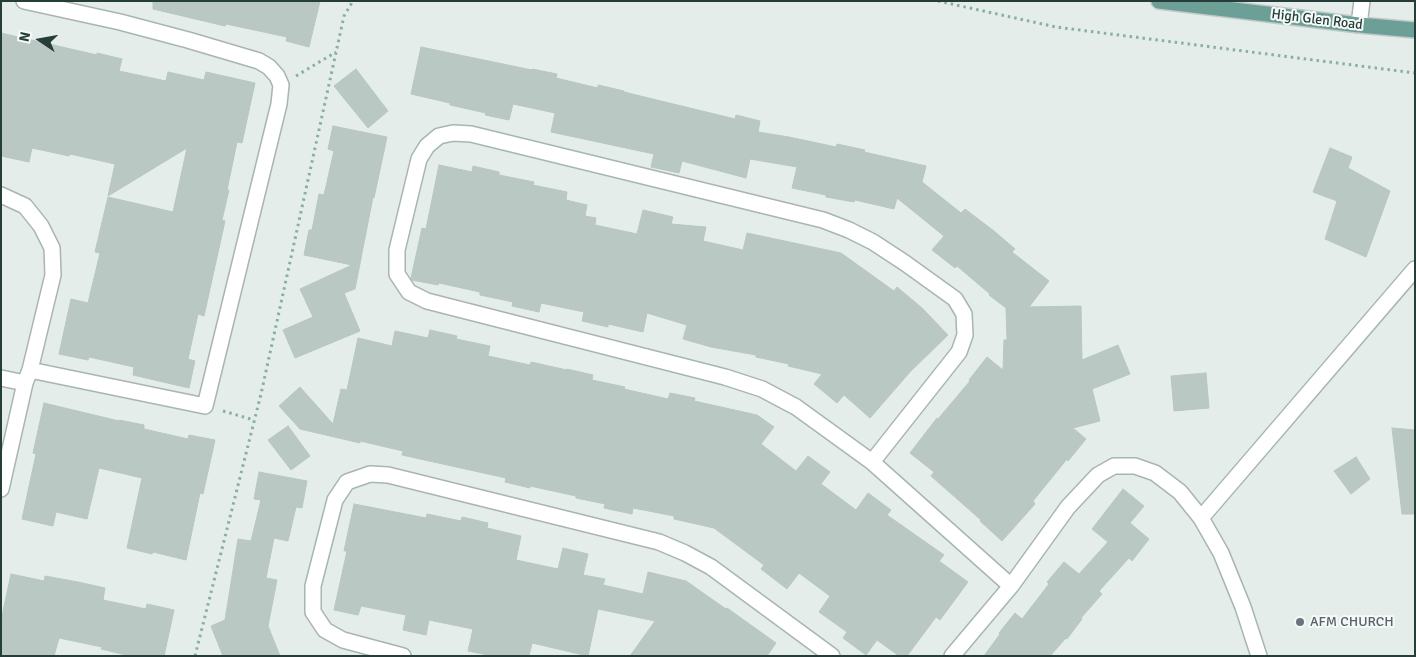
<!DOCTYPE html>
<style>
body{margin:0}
#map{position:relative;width:1416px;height:657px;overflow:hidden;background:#e5edea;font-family:Signika,sans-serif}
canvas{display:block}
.frame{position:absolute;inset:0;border:2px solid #253e39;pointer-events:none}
.north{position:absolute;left:15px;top:15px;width:50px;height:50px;-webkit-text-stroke:4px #f5faf8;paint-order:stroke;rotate:282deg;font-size:14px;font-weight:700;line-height:20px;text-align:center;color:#253e39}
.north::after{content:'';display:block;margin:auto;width:18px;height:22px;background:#253e39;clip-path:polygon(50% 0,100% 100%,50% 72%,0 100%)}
</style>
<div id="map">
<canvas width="1416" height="657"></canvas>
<div class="frame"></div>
<div class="north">N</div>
</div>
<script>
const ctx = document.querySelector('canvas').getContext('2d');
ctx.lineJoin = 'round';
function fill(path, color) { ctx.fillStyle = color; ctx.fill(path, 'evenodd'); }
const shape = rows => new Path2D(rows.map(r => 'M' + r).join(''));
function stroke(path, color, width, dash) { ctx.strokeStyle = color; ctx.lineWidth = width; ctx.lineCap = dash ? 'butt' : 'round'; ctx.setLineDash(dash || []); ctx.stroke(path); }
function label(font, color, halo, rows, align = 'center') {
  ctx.font = font + ' Signika,sans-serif'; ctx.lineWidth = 4; ctx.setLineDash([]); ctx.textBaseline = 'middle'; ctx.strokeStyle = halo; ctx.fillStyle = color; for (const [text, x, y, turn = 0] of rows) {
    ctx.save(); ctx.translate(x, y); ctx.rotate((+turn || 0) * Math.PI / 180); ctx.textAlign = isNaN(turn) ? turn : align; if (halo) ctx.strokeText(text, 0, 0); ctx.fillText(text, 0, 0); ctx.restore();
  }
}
const building = shape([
 [153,1,320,1,309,47,286,41,287,37,226,24,225,26,153,9,153,1],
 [1,33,97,55,97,53,122,59,119,71,166,81,168,72,204,80,206,72,255,83,242,143,237,142,227,190,229,190,222,220,225,221,204,316,198,314,188,359,195,361,189,388,133,375,134,367,89,357,88,360,59,354,71,299,88,303,100,253,95,252,108,197,173,212,187,148,108,196,115,164,70,154,69,156,32,148,29,162,1,156,1,33],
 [421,47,532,70,532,69,557,74,556,78,598,88,598,85,624,91,624,92,735,119,736,115,760,121,758,132,789,137,836,147,837,144,865,150,864,152,926,166,922,182,961,213,965,209,994,231,1015,249,1012,252,1049,281,1029,307,1081,306,1082,360,1118,345,1130,374,1092,389,1100,421,1073,428,1086,439,1068,461,1067,459,1033,501,1035,504,1002,541,980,521,981,520,931,476,934,472,910,453,937,418,938,419,970,381,969,380,987,357,1003,370,1004,340,1007,340,1006,308,989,295,990,294,957,266,955,268,932,250,944,236,897,198,894,209,855,200,854,202,826,197,826,195,792,188,797,167,750,159,746,178,682,161,679,173,651,167,654,154,551,132,555,113,513,104,509,120,485,115,486,113,450,105,450,103,411,94,421,47],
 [356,69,388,111,368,128,334,86,356,69],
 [333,126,387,137,374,198,373,197,355,289,344,293,360,331,295,358,283,330,313,317,300,289,352,265,304,255,309,230,312,230,319,194,324,195,334,151,328,149,333,126],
 [1330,148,1352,157,1348,168,1390,191,1366,257,1325,239,1337,201,1313,192,1330,148],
 [439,165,472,172,473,166,499,172,499,175,534,182,533,185,567,192,566,200,587,205,585,216,596,218,595,225,637,234,643,210,673,217,671,224,706,227,703,241,743,250,747,233,841,253,894,291,897,287,922,308,948,335,910,372,870,418,844,395,837,403,814,384,822,374,788,366,789,364,756,357,756,355,711,347,683,339,687,325,647,313,643,332,608,324,608,327,582,321,584,312,541,303,539,312,512,306,513,302,480,295,480,292,439,283,438,285,412,280,411,278,422,228,426,229,439,165],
 [430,330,457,336,456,339,490,346,488,356,530,365,531,362,567,370,567,369,593,375,592,380,625,387,624,389,668,399,670,393,695,398,694,401,757,415,774,427,761,444,796,471,808,456,830,472,821,484,856,510,868,493,891,510,887,515,944,555,939,561,968,582,940,620,936,617,907,656,899,656,877,640,866,655,843,638,847,632,819,612,830,596,799,573,787,589,761,569,764,565,714,528,674,519,674,516,633,508,632,514,604,508,605,504,576,498,576,496,530,486,530,488,505,482,506,478,402,455,403,451,360,441,360,443,300,429,279,406,300,387,333,424,341,389,347,390,358,338,392,346,395,331,428,338,430,330],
 [1206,373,1209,408,1174,411,1171,376,1206,373],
 [44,403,119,421,119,420,144,425,144,429,188,439,189,435,215,440,203,494,200,493,186,560,153,552,152,554,127,548,142,478,99,468,87,519,56,512,53,526,22,519,36,454,33,453,44,403],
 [288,426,310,456,291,470,268,440,288,426],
 [1392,428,1415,430,1415,514,1402,514,1392,428],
 [1356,457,1370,479,1351,494,1334,471,1356,457],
 [259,472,307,481,302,508,296,507,288,541,274,538,266,578,277,580,268,626,280,656,223,656,211,626,225,620,238,539,251,541,261,500,254,499,259,472],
 [1123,489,1144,506,1130,523,1149,539,1132,561,1129,558,1099,591,1102,594,1081,618,1082,619,1067,639,1066,638,1050,656,984,656,1000,634,999,633,1015,613,1022,619,1049,584,1047,582,1064,562,1079,574,1108,542,1092,529,1123,489],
 [354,504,426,518,427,514,461,521,462,517,488,523,487,528,521,536,516,560,558,569,563,548,588,554,583,575,605,579,603,585,643,594,648,572,686,581,726,609,727,608,776,643,767,656,630,656,655,621,598,609,588,656,532,643,529,656,493,656,468,651,473,629,429,620,426,635,403,630,406,615,361,606,358,615,334,610,347,551,344,551,354,504],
 [11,574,44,581,45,576,78,582,105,588,103,600,146,609,147,604,174,610,164,656,130,656,101,649,102,647,59,638,54,656,1,656,1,621,11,574]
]);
fill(building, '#bac8c3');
stroke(building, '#b7c7c1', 1);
const street = shape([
 [24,1,120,22,188,40,259,61,269,67,277,76,281,85,279,104,205,406,30,370],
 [1359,25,1362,1],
 [1,195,25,206,41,226,52,248,53,275,30,370,25,383,1,489],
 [1,378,25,383],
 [872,462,959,352,965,335,964,314,955,299,905,263,873,242,849,230,823,220,471,134,453,133,439,136,427,146,419,159,397,250,397,274,409,292,427,301,725,377,762,389,796,407,872,462,1011,586],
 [403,656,343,640,325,630,313,612,313,586,335,500,347,482,370,474,388,475,659,542,685,553,711,567,832,656],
 [952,656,1011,586,1068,507,1098,475,1114,466,1135,466,1155,473,1180,492,1201,518],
 [1259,656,1243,607,1221,553,1201,518,1415,269]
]);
const primary = shape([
 [1159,1,1359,25,1415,30]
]);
stroke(street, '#a8b5b1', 18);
stroke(primary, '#c2c9c8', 18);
stroke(shape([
 [938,1,1056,27,1415,73],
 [296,76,336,52],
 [223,411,254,420],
 [195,656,261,394,344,16,353,1]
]), '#87afa5', 3, [2.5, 4]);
stroke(street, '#fff', 15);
stroke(primary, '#6ca097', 15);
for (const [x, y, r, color] of [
 [1300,622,5,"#6b7280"]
]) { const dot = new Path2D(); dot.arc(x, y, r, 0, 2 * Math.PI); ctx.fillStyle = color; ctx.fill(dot); stroke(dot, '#f5faf8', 2); }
label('14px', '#253e39', '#f5faf8', [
 ["High Glen Road",1317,20,7]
]);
label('14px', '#5b616d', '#f5faf8', [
 ["AFM CHURCH",1310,622]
], 'left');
</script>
